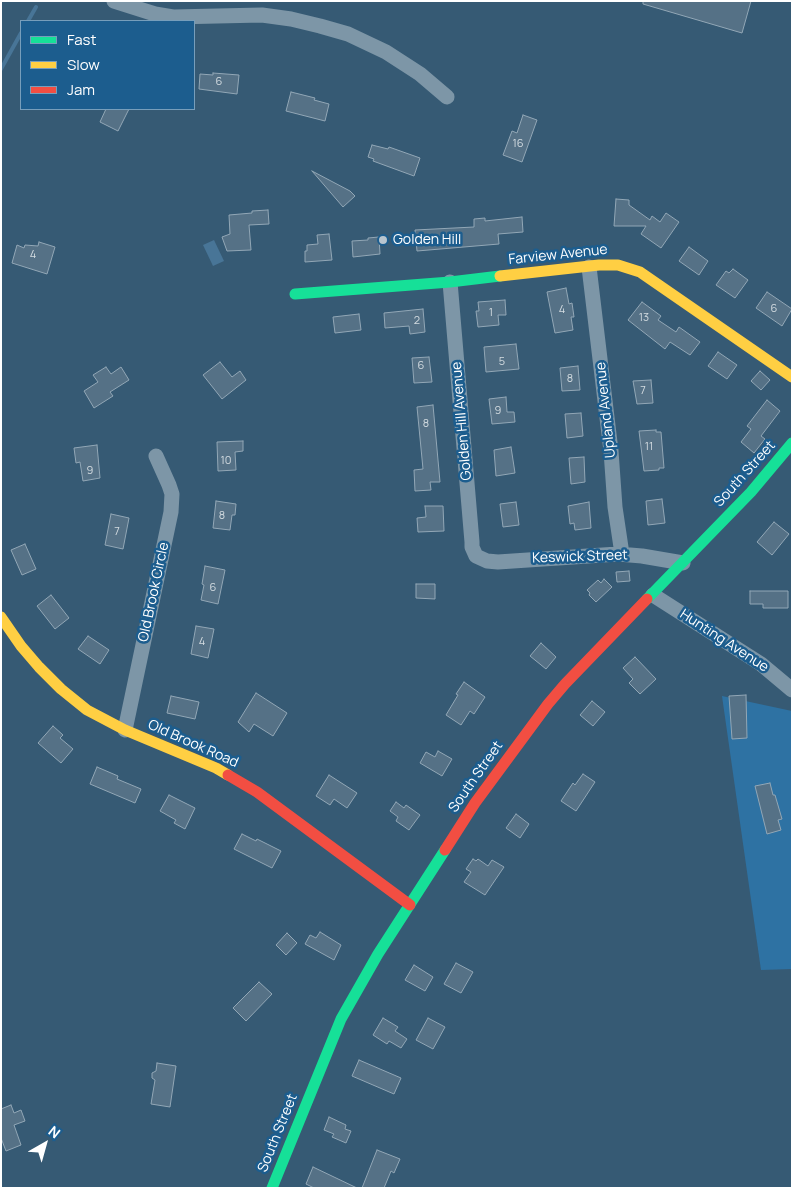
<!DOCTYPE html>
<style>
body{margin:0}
#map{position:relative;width:793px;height:1189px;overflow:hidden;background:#365a74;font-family:Manrope,sans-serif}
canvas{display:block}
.frame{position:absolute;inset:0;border:2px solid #fff;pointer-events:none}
.legend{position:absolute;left:20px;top:20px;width:175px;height:90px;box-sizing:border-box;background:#1c5d8e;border:1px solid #779ebb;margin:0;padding:6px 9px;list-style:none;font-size:15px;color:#fff}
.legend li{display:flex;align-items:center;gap:10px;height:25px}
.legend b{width:25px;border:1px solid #779ebb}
.north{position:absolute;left:20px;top:1119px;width:50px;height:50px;-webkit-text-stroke:4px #1c5d8e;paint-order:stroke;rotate:38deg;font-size:14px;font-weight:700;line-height:20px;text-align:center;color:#fff}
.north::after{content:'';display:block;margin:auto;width:18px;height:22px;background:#fff;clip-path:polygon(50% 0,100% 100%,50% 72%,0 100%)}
</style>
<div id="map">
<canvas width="793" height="1189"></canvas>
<div class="frame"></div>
<ul class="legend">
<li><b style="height:6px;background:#16e098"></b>Fast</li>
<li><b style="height:6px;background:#ffcf43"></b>Slow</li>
<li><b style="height:6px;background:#f24e42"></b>Jam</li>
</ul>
<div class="north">N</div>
</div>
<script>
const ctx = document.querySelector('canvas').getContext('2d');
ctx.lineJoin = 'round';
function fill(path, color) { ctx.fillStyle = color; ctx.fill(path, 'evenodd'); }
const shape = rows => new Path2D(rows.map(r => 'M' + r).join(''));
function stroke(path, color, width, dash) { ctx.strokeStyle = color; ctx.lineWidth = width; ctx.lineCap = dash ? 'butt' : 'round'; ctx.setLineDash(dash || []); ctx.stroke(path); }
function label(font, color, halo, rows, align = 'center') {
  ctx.font = font + ' Manrope,sans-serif'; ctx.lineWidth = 5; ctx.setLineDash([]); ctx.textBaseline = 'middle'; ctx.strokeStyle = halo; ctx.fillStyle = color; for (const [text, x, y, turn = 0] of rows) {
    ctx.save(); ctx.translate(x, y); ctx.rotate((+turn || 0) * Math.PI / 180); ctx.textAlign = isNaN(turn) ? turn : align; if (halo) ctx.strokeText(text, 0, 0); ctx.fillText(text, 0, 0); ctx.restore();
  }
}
fill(shape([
 [722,696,792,711,792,969,761,970]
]), '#2e72a3');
fill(shape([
 [214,240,224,261,213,266,203,245]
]), '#487597');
stroke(shape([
 [28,21,36,7],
 [1,69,21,33]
]), '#487597', 4);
const building = shape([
 [643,1,751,1,742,33,643,4,643,1],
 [213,73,239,75,237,94,199,89,200,74,213,75,213,73],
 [291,92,315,98,314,100,329,104,325,121,286,111,291,92],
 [106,109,129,109,118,131,100,122,106,109],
 [523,115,537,120,522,162,503,155,512,131,517,133,523,115],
 [372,145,388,149,389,147,420,158,414,176,373,161,374,159,368,157,372,145],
 [312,171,350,191,355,196,343,207,312,171],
 [616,199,629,200,629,205,650,220,652,216,660,222,666,213,679,222,661,248,641,234,646,226,614,226,616,199],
 [268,210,269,224,249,225,251,250,227,251,222,237,230,234,229,215,252,213,252,211,268,210],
 [522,217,523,232,498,234,499,244,417,251,415,230,474,227,474,219,485,218,485,221,522,217],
 [329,234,332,260,305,262,305,251,307,251,307,245,318,244,317,235,329,234],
 [379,237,380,254,353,257,352,241,368,240,368,238,379,237],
 [39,242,55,247,47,274,12,263,17,245,24,248,25,245,38,246,39,242],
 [689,247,708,261,699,275,679,261,689,247],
 [733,269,748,280,735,298,716,285,726,271,729,273,733,269],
 [566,288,569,304,572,303,574,317,571,317,573,330,555,333,547,292,566,288],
 [767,292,792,309,782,326,756,308,767,292],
 [505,300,506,315,498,315,499,325,478,327,476,311,479,311,478,302,505,300],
 [642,302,661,316,658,320,676,332,679,327,700,342,690,355,670,342,665,349,628,320,642,302],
 [423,309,425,332,410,334,409,326,385,328,384,313,423,309],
 [359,314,361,330,335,333,333,317,359,314],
 [516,344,519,369,486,372,484,347,516,344],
 [718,352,737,365,727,379,708,366,718,352],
 [429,357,432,382,414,383,412,358,429,357],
 [220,362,232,377,240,371,246,380,222,399,203,375,220,362],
 [578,366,580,390,562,391,560,368,578,366],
 [106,367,111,374,121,367,129,380,110,392,113,396,94,408,84,391,98,382,93,375,106,367],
 [760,371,770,380,761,390,751,381,760,371],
 [651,380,653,403,637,404,633,381,651,380],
 [506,397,507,412,514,412,515,422,492,424,489,399,506,397],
 [767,400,780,411,761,436,765,439,754,453,741,442,751,429,747,426,767,400],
 [433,405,440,482,430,482,431,490,415,491,414,470,423,469,417,407,433,405],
 [581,413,583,436,567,438,565,414,581,413],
 [656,430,656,432,661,432,664,468,659,468,659,470,644,471,639,431,656,430],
 [243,441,243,451,235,452,236,470,218,471,217,442,243,441],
 [97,445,100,478,83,481,80,462,76,463,74,448,97,445],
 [511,447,515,473,496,476,494,450,511,447],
 [584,457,585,482,571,484,569,458,584,457],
 [662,499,665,523,648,525,646,501,662,499],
 [216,501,236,504,235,515,232,515,230,530,213,528,216,501],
 [516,502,519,525,503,527,500,504,516,502],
 [589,502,591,528,575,530,574,523,570,524,568,506,589,502],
 [425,506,443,506,444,531,418,532,417,518,426,517,425,506],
 [111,514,129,518,123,549,105,545,111,514],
 [774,522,789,534,772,555,757,542,774,522],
 [25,544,36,569,22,575,11,550,25,544],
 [205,566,225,570,218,604,201,600,204,585,202,584,205,566],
 [629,571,630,581,617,582,616,572,629,571],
 [604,579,612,587,596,602,589,595,590,593,587,590,598,580,601,583,604,579],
 [416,584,435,584,435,599,416,598,416,584],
 [750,591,788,591,788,608,763,608,763,604,750,604,750,591],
 [51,595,69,618,55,629,37,606,51,595],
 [196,626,214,629,208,658,191,654,196,626],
 [88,636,109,650,100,664,78,649,88,636],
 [541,643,556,657,546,669,530,656,541,643],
 [635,657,656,679,640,694,629,683,633,679,623,668,635,657],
 [464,682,485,697,474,714,470,711,461,725,446,715,458,695,456,694,464,682],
 [256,693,287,713,273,736,254,724,249,732,238,722,256,693],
 [746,695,747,738,732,739,729,696,746,695],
 [171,696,199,702,195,719,167,713,171,696],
 [592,701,605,712,593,726,580,715,592,701],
 [53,726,63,735,60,738,73,749,61,763,38,743,53,726],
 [438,751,452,759,442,776,420,763,426,752,435,757,438,751],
 [97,767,118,776,117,779,141,789,135,803,90,784,97,767],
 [583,774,595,782,576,811,561,801,573,783,575,785,583,774],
 [329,775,357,793,347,808,334,799,330,805,316,796,329,775],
 [770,783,773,795,775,795,782,819,778,820,781,830,767,834,755,786,770,783],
 [169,795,195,808,185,829,174,823,176,820,160,811,169,795],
 [396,802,404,808,406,805,420,815,409,830,396,821,398,817,390,811,396,802],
 [516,814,529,824,520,838,506,828,516,814],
 [242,834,256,841,257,839,281,851,272,868,234,849,242,834],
 [473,859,476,861,478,859,488,866,492,860,504,867,485,895,464,882,471,872,466,869,473,859],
 [320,932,341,945,334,960,305,944,310,935,316,938,320,932],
 [287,933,297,943,286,955,276,945,287,933],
 [456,963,473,972,461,993,444,984,456,963],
 [414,965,433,977,425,991,405,980,414,965],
 [259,982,272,994,246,1021,233,1008,259,982],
 [383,1018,398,1027,395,1031,407,1039,401,1048,389,1041,387,1044,373,1035,383,1018],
 [428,1018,445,1027,433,1049,416,1040,428,1018],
 [359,1060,401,1078,394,1094,352,1076,359,1060],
 [157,1063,176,1066,170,1107,151,1104,155,1080,152,1078,152,1073,156,1071,157,1063],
 [11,1105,14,1113,21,1110,25,1121,14,1125,21,1145,6,1151,1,1138,1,1109,11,1105],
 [329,1117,346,1125,345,1129,351,1131,346,1143,332,1137,334,1134,324,1130,329,1117],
 [377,1150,400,1159,394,1173,391,1171,384,1188,362,1188,377,1150],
 [313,1167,357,1188,314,1188,306,1184,313,1167]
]);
fill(building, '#557186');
stroke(building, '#92a7b6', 1);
stroke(shape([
 [114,1,155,14,173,17,262,15,291,19,320,26,348,34,386,52,420,74,447,97],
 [589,267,611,451,615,507,622,554],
 [450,282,472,542,472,547,476,556,487,561,498,562,618,554,642,556,683,563],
 [653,595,761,664,792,690],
 [125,730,171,512,172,494,169,485,156,456]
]), '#7d96a7', 15);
stroke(shape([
 [295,294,450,282,500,276],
 [647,599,751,492,792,443],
 [272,1188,341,1019,378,954,445,850]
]), '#16e098', 11);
stroke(shape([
 [500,276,599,265,618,265,640,272,792,377],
 [1,617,21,646,39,667,61,689,87,710,125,730,216,768,228,775]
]), '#ffcf43', 11);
stroke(shape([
 [228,775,257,792,410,905],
 [445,850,475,803,548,704,565,684,647,599]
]), '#f24e42', 11);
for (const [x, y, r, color] of [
 [383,240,5,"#b9c5ce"]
]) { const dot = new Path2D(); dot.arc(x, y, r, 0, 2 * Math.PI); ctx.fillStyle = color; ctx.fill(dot); stroke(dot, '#1c5d8e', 2); }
label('11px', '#d4dce1', null, [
 ["6",219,82],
 ["16",518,144],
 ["4",33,255],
 ["6",774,309],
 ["4",562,310],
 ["1",491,313],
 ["13",644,318],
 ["2",417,321],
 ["5",502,362],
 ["6",421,366],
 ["8",570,379],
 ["7",643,391],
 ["9",498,411],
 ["8",426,424],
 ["11",649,447],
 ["10",226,461],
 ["9",90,471],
 ["8",222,516],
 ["7",117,532],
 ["6",213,588],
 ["4",202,642]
]);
label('14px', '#fff', '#1c5d8e', [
 ["Golden Hill",393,240]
], 'left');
label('14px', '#fff', '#1c5d8e', [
 ["Farview Avenue",558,255,-6],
 ["Upland Avenue",606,410,-96],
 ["Golden Hill Avenue",462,421,-95],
 ["South Street",745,474,-48],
 ["Keswick Street",580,557,-2],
 ["Old Brook Circle",154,592,-78],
 ["Hunting Avenue",724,641,33],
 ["Old Brook Road",193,744,24],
 ["South Street",476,777,-55],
 ["South Street",278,1133,-68]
]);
</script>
